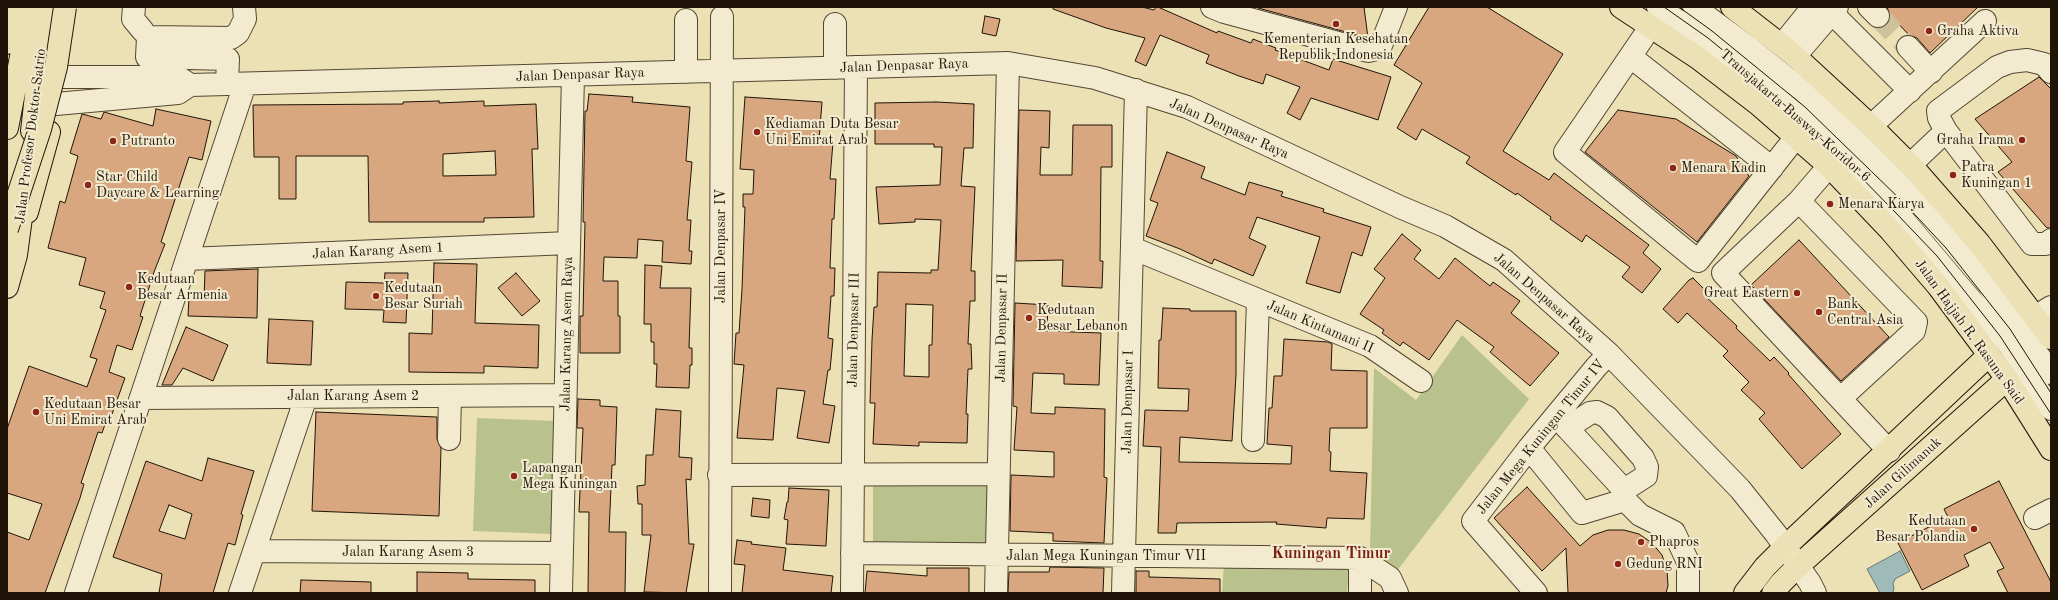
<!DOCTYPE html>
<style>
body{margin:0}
#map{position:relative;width:2058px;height:600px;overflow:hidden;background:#ece0b5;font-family:"Old Standard TT",serif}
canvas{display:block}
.frame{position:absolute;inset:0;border:8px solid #201408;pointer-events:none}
</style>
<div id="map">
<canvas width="2058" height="600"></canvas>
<div class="frame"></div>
</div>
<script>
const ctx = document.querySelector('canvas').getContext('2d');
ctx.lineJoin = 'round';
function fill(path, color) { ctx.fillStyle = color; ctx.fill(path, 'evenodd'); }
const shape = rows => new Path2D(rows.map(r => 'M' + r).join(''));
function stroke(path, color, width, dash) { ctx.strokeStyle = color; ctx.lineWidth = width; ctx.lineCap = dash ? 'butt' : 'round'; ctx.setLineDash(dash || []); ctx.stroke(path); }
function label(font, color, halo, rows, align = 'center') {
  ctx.font = font + ' "Old Standard TT",serif'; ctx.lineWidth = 4; ctx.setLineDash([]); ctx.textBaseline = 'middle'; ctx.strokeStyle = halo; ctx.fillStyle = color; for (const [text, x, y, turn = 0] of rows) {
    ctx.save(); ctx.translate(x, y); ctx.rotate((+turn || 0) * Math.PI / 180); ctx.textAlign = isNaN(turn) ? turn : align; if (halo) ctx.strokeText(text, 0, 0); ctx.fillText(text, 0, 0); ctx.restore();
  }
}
fill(shape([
 [1462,335,1529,399,1396,572,1383,558,1370,551,1374,368,1416,400],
 [477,418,556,421,552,534,473,531],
 [873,477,991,478,990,543,873,542],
 [1224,563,1349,566,1347,593,1222,593]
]), '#b9c28d');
const water = shape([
 [1900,551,1910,571,1895,579,1893,584,1894,587,1893,593,1880,593,1867,569,1900,551]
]);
fill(water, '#9ebab9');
stroke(water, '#6c7872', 1);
const building = shape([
 [1053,7,1142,7,1154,10,1156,7,1158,7,1217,33,1218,31,1251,43,1253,39,1276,48,1275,50,1329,70,1333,59,1391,77,1378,120,1311,98,1300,120,1287,113,1300,87,1266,74,1263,84,1239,76,1206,63,1209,55,1160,35,1146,66,1135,61,1145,38,1106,28,1053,9,1053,7],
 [1258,7,1364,7,1368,38,1258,8,1258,7],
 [1429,7,1487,7,1563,54,1503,151,1549,180,1554,173,1649,245,1643,253,1661,269,1642,293,1622,277,1630,267,1586,235,1582,242,1550,219,1551,217,1517,193,1516,195,1466,163,1470,157,1422,129,1416,140,1397,128,1422,83,1394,65,1429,7],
 [1887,7,1978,7,1930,53,1917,38,1909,35,1890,15,1887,7],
 [985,16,1000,19,996,36,982,33,985,16],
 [2039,77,2051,89,2051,228,2047,228,1998,172,2012,162,1975,119,2039,77],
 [589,94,633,97,632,102,690,107,686,161,692,162,687,220,691,220,689,251,692,251,691,264,662,262,663,241,638,239,637,258,604,257,603,281,618,281,618,316,620,316,620,353,580,353,580,316,583,316,585,222,583,222,585,111,587,111,589,94],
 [745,97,822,102,819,141,833,142,830,179,836,179,834,219,832,219,830,268,835,268,834,296,831,296,828,338,833,339,830,370,828,370,823,404,835,406,829,443,797,438,805,391,777,388,773,440,737,438,744,365,734,364,736,333,739,333,742,289,745,207,743,207,743,194,753,194,754,170,740,169,745,97],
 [439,101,439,103,484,101,484,106,536,104,538,149,532,149,534,217,484,218,484,222,369,222,368,156,296,156,296,199,279,199,279,157,254,157,253,105,403,104,403,102,439,101],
 [495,151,496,175,443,176,443,154,495,151],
 [936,102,974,104,973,148,964,148,961,186,975,187,971,271,975,271,975,301,970,301,968,344,971,344,972,369,968,369,966,414,968,414,967,443,919,442,919,446,873,444,875,403,870,403,872,340,874,307,877,307,878,272,931,273,931,270,938,270,941,220,915,219,915,222,879,224,876,187,940,185,942,147,934,147,934,144,875,144,875,103,936,102],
 [906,304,933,305,932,345,929,345,929,377,904,376,906,304],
 [156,109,211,121,202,160,189,157,161,242,165,244,154,272,140,316,143,317,132,350,117,345,109,372,125,378,112,414,109,413,102,433,98,432,81,483,84,484,80,498,45,593,7,593,7,532,29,540,42,504,7,493,7,429,29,366,87,387,97,359,90,357,106,310,100,308,105,292,79,285,86,258,48,248,60,201,65,203,78,156,70,153,82,114,101,119,104,112,153,126,156,109],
 [1019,110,1050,111,1049,148,1041,147,1040,175,1072,175,1073,125,1112,125,1112,167,1101,167,1100,261,1103,261,1102,288,1062,286,1063,260,1016,261,1019,110],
 [1618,110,1676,119,1736,156,1749,176,1697,242,1585,152,1618,110],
 [1167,152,1205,167,1201,178,1245,195,1249,182,1283,192,1281,196,1324,209,1323,212,1371,227,1362,256,1352,252,1340,293,1306,283,1320,237,1257,217,1249,238,1266,246,1253,276,1214,259,1212,264,1180,249,1146,236,1158,203,1150,200,1167,152],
 [1402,234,1421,250,1414,259,1439,279,1455,258,1490,286,1493,282,1520,301,1511,313,1559,353,1530,386,1490,352,1494,347,1457,320,1429,360,1403,342,1400,346,1382,333,1384,330,1360,314,1385,278,1374,269,1402,234],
 [1799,240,1889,337,1841,381,1751,285,1799,240],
 [434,263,477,264,475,323,539,325,538,368,484,366,484,373,409,372,409,333,432,334,434,263],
 [645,265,662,266,660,288,691,288,689,348,692,348,692,365,690,365,689,388,656,387,657,364,654,364,654,342,651,342,651,324,644,324,645,265],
 [258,269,257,318,188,316,189,298,204,299,205,271,258,269],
 [385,273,408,273,406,323,383,322,384,310,345,309,346,282,384,283,385,273],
 [516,273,540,301,522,316,498,288,516,273],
 [1693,278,1707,292,1704,295,1737,326,1736,328,1770,361,1774,357,1789,373,1788,374,1841,434,1802,469,1759,419,1765,413,1741,390,1749,382,1723,356,1728,351,1687,313,1678,323,1663,309,1689,280,1693,278],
 [1015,303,1048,305,1047,331,1101,333,1099,385,1064,384,1064,374,1033,373,1031,413,1055,414,1055,407,1105,409,1104,477,1107,478,1104,543,1053,541,1053,533,1010,531,1011,475,1054,477,1054,452,1014,450,1017,407,1013,406,1015,303],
 [1163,308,1190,309,1190,311,1236,311,1236,375,1232,441,1180,437,1179,462,1291,464,1292,446,1267,444,1269,408,1272,408,1274,376,1282,376,1284,339,1328,342,1332,344,1331,370,1367,371,1367,428,1330,428,1329,451,1331,452,1330,471,1367,473,1364,519,1327,518,1326,528,1276,524,1277,522,1177,523,1176,533,1158,533,1161,447,1143,446,1145,410,1188,411,1189,389,1158,388,1159,340,1161,340,1163,308],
 [269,319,313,321,311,365,267,363,269,319],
 [186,327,228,345,213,381,183,368,172,385,162,385,186,327],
 [578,399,600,400,600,406,617,407,615,465,612,465,609,532,626,532,625,593,588,593,589,512,579,512,583,428,577,428,578,399],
 [656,409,681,411,679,457,692,458,691,480,686,479,689,544,694,544,686,593,644,592,651,535,642,535,642,504,638,504,637,486,645,485,646,455,653,455,656,409],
 [316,412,437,417,437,439,441,448,439,516,312,511,316,412],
 [208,458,254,471,241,514,243,515,235,545,228,543,213,593,159,593,162,574,113,557,146,461,202,481,208,458],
 [169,505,192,514,185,539,159,531,169,505],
 [1999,481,2051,582,2051,593,2008,593,1997,571,2004,568,1990,542,1964,555,1969,566,1922,590,1898,543,1948,517,1944,509,1999,481],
 [1527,487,1580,546,1593,535,1608,530,1624,530,1639,534,1652,543,1662,555,1667,570,1668,586,1666,593,1568,593,1566,548,1542,571,1494,518,1527,487],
 [789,488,829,490,826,546,786,544,788,520,784,519,787,502,788,502,789,488],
 [753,498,770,500,769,518,751,516,753,498],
 [737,540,752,542,751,544,786,548,783,570,833,576,831,593,742,593,745,565,734,564,737,540],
 [1050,567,1104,568,1103,593,1008,593,1009,572,1049,572,1050,567],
 [927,568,969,568,969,593,865,593,867,571,927,576,927,568],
 [1136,571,1149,571,1149,577,1220,579,1220,593,1136,593,1136,571],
 [417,572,468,573,468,579,535,580,535,593,417,593,417,572],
 [301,580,371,582,371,593,300,593,301,580]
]);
fill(building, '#d8a77f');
stroke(building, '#201408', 1);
stroke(shape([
 [1878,16,1908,47]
]), '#cdc19b', 22, [22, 11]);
const minor = shape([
 [134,7,133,19,143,31],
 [1212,7,1224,12,1368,51,1380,48,1396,7],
 [1658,7,1721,51,1820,134,1875,186,2009,345,2051,409],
 [1694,7,1747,46,1806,93,1911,194,1988,285,2051,373],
 [1869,7,1878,16],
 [1832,13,1910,91],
 [1651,26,1565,152,1698,261,1796,137],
 [1782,45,1813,7],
 [1908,47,1931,72],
 [1795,56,1837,7],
 [1631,57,1772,168],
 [835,68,835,24],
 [686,72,686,20],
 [2051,72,2044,64,2027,60,2010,62,1997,67,1938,111,1939,118,1946,131,2032,244,2046,244,2051,240],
 [62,77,178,77,190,85],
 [227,84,228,59,147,57,148,37,231,38,238,33,245,19,244,7],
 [56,104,178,93,190,85,1008,63,1095,78,1187,107,1400,207,1445,226,1504,260,1609,354,1740,489,1776,534,1810,583,1815,593],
 [1871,126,1985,21],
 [1910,165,1946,131],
 [1829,166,1799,201,1723,273,1889,451],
 [1799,201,1916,322,1914,331,1841,398],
 [1132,248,1370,346,1421,381],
 [187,259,569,243],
 [2035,317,2051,307],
 [141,398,565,395],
 [1557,417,1624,490,1625,500],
 [1567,428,1590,413,1597,412,1607,417,1643,458,1647,467,1646,476,1624,490],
 [449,439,450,396],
 [1253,440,1258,301],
 [1529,448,1582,513,1625,500,1640,515,1674,532,1688,562,1688,593],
 [719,475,998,474],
 [2035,518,2051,510],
 [254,551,561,553],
 [852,553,1360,558],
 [1360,558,1390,578,1397,593],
 [76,593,245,84],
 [240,593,306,397],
 [561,593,573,75],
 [720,593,722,17],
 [852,593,856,67],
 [996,593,1008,63],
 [1123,593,1136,90],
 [1360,593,1360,558],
 [1536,593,1473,521,1529,448,1597,366,1609,354]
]);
const major = shape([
 [1621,7,1698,58,1758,104,1829,166,1891,231,1938,286,2007,379,2051,449],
 [1732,7,1795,56,1871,126,1917,172,1979,243,2051,338],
 [7,43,11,7],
 [7,128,22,52,27,7],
 [32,131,46,7],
 [27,212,49,132],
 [7,287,16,255,24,195],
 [1745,593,1765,567,1785,547,1989,355],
 [1773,593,1781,583,1798,566,2007,379]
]);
stroke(minor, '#534733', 24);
stroke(major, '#201408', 24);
stroke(minor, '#f3ebcf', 22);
stroke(major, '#ece0b5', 22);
stroke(shape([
 [1664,7,1708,38,1747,70,1848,164,1895,212,1937,256,2000,336,2051,414],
 [1679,7,1712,31,1805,107,1904,203,1946,248,2010,329,2051,393]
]), '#201408', 1);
const majorBridge = shape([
 [7,229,40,129,56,67,65,7]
]);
stroke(majorBridge, '#201408', 24, []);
stroke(majorBridge, '#ece0b5', 22);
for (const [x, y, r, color] of [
 [1336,24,4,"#8f2418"],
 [1929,31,4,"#8f2418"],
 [757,132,4,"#8f2418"],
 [2022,140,4,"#8f2418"],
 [113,141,4,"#8f2418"],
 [1673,168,4,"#8f2418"],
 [1953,175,4,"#8f2418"],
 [88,185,4,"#8f2418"],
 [1830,204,4,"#8f2418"],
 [129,287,4,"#8f2418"],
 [1797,293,4,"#8f2418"],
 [376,296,4,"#8f2418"],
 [1819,312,4,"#8f2418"],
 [1029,318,4,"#8f2418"],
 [36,412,4,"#8f2418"],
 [514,476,4,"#8f2418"],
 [1974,529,4,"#8f2418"],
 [1641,542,4,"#8f2418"],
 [1618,564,4,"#8f2418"]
]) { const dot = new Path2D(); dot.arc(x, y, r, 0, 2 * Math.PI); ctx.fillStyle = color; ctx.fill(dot); stroke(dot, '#f3ebcf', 1.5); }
label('14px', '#201408', '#f3ebcf', [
 ["Graha Aktiva",1937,31],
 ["Kementerian Kesehatan",1336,39,"center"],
 ["Republik Indonesia",1336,55,"center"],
 ["Kediaman Duta Besar",765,124],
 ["Uni Emirat Arab",765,140],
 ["Graha Irama",2014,140,"right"],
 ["Putranto",121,141],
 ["Patra",1961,167],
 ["Kuningan 1",1961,183],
 ["Menara Kadin",1681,168],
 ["Star Child",96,177],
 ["Daycare & Learning",96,193],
 ["Menara Karya",1838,204],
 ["Kedutaan",137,279],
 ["Besar Armenia",137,295],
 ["Kedutaan",384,288],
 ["Besar Suriah",384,304],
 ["Great Eastern",1789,293,"right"],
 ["Bank",1827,304],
 ["Central Asia",1827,320],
 ["Kedutaan",1037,310],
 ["Besar Lebanon",1037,326],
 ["Kedutaan Besar",44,404],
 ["Uni Emirat Arab",44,420],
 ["Lapangan",522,468],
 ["Mega Kuningan",522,484],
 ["Kedutaan",1966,521,"right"],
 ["Besar Polandia",1966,537,"right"],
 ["Phapros",1649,542],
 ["Gedung RNI",1626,564]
], 'left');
label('14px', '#201408', '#f3ebcf', [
 ["Jalan Denpasar Raya",904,66,-2],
 ["Jalan Denpasar Raya",580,75,-2],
 ["Transjakarta Busway Koridor 6",1795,116,41],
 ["Jalan Denpasar Raya",1229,129,24],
 ["Jalan Profesor Doktor Satrio",31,136,-83],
 ["Jalan Denpasar IV",721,246,-90],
 ["Jalan Karang Asem 1",378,251,-3],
 ["Jalan Denpasar Raya",1544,298,41],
 ["Jalan Kintamani II",1320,327,23],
 ["Jalan Denpasar II",1002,328,-89],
 ["Jalan Denpasar III",854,330,-89],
 ["Jalan Hajjah R. Rasuna Said",1969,332,54],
 ["Jalan Karang Asem Raya",567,334,-89],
 ["Jalan Karang Asem 2",353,396],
 ["Jalan Denpasar I",1128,402,-89],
 ["Jalan Mega Kuningan Timur IV",1541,437,-51],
 ["Jalan Gilimanuk",1903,473,-42],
 ["Jalan Karang Asem 3",408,552],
 ["Jalan Mega Kuningan Timur VII",1106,556]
]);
label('bold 16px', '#7a1f14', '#f3ebcf', [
 ["Kuningan Timur",1331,554]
]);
</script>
